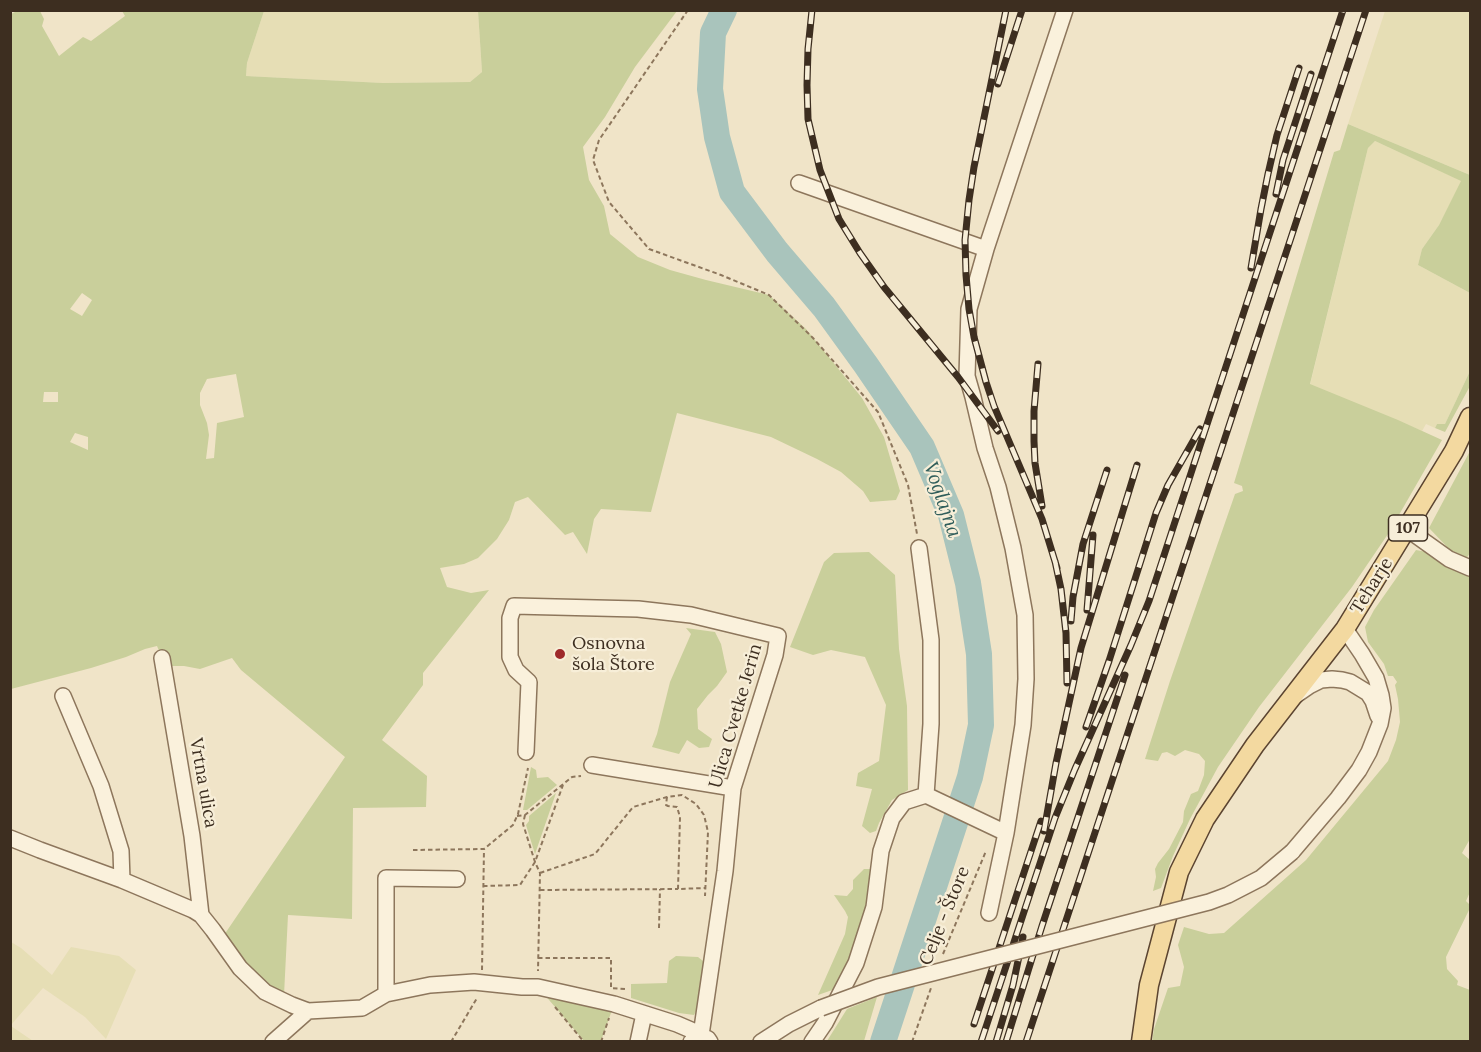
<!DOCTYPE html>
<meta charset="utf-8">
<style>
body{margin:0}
#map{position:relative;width:1481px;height:1052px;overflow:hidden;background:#f0e4c8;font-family:Lora,serif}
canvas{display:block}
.frame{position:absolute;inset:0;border:12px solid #3d2e20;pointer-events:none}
</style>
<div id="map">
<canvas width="1481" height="1052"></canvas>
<div class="frame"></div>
</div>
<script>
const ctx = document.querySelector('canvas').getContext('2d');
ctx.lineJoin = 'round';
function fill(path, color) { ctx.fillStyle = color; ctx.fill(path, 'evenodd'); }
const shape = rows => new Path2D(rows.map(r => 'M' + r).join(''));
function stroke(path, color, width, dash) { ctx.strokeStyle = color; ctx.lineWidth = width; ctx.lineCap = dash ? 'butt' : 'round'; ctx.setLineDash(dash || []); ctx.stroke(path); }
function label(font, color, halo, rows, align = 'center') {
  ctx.font = font + ' Lora,serif'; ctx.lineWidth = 4.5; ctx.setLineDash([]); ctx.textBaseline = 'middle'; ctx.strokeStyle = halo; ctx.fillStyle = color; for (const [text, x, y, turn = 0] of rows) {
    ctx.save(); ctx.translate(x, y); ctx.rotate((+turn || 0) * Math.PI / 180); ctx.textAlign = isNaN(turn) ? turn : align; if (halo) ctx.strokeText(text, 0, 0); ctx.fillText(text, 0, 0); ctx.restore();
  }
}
fill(shape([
 [264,11,478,11,482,72,470,82,383,83,246,76,247,63],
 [1385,11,1470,11,1470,175,1348,124],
 [1375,141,1462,181,1439,225,1422,249,1418,265,1470,293,1470,371,1445,424,1437,424,1435,428,1426,424,1422,431,1310,385,1368,148],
 [11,942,21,948,52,975,71,947,119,956,136,970,106,1039,85,1017,43,988,11,1025],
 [11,1026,33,1041,11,1041]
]), '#e6deb5');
fill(shape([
 [17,11,40,11,44,19,42,26,59,56,83,37,91,41,125,16,122,11,264,11,247,63,246,76,383,83,470,82,482,72,478,11,677,11,635,67,605,117,583,147,589,180,604,206,610,234,638,257,670,270,706,280,769,295,806,329,862,398,884,437,900,491,896,500,870,502,863,491,841,472,817,459,771,437,677,413,651,512,601,509,594,519,587,554,573,532,565,535,528,497,515,502,509,520,497,539,478,558,464,564,440,568,447,587,471,593,489,590,423,673,423,685,382,740,427,776,426,807,353,808,352,919,288,915,284,995,247,969,222,938,345,757,241,670,232,658,200,669,184,666,169,666,162,658,157,646,145,649,126,657,91,668,11,689,11,14],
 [82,293,92,300,82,316,70,309],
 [236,374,244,417,217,423,214,458,206,459,209,435,207,423,200,405,200,393,207,379],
 [44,392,58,392,58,402,43,402],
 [75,433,88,437,88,450,70,442],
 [1348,124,1470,175,1470,293,1418,265,1422,249,1439,225,1461,181,1375,141,1368,148,1310,384,1398,420,1442,440,1388,534,1352,587,1259,707,1218,767,1190,819,1173,856,1161,888,1153,891,1156,877,1155,869,1158,863,1169,849,1183,822,1184,811,1191,794,1198,791,1204,775,1205,761,1199,754,1185,750,1175,756,1167,752,1162,753,1158,761,1145,759,1170,681,1235,494,1243,491,1242,486,1234,483,1334,152,1340,150],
 [1470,371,1470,386,1445,432,1435,428,1437,424,1445,424],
 [1470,451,1470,553,1466,559,1452,552,1429,528],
 [1416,550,1432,553,1470,572,1470,839,1462,853,1470,860,1470,892,1466,901,1470,905,1470,908,1446,957,1447,969,1458,981,1457,985,1470,990,1470,1039,1469,1042,1152,1042,1154,1029,1168,988,1180,986,1184,967,1178,945,1184,927,1209,934,1224,933,1306,860,1388,761,1396,740,1400,722,1398,699,1395,685,1397,682,1393,676,1388,676,1384,664,1368,642,1365,627,1374,610],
 [869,552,895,575,899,649,907,706,908,790,892,800,879,823,876,831,870,833,862,826,872,789,856,786,858,773,879,761,886,705,865,657,831,650,813,655,790,647,824,562,834,553],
 [686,628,715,632,721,644,727,672,717,686,708,695,697,709,698,729,712,739,709,747,699,748,687,740,679,754,652,747,657,734,670,682,691,634],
 [531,767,536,770,537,778,548,777,557,785,527,810,523,810],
 [556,793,535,854,526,825,529,821,529,816],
 [864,869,872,869,866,925,838,988,818,995,845,934,848,917,845,911,834,895,847,896,853,889,853,880],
 [676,956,698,957,703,961,705,975,701,1002,694,1015,679,1013,631,998,631,984,667,983,669,961],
 [538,987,612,1010,601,1041,584,1041],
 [877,997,864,1041,827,1041,847,1009]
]), '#c9cf9b');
stroke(shape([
 [724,10,713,33,710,89,717,137,732,192,777,252,824,307,866,365,922,447,951,515,968,583,979,654,981,725,970,777,883,1042]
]), '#a9c4bc', 26);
const minor = shape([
 [799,183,986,249],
 [1407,529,1449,559,1470,568],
 [919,548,931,640,931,724,926,795],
 [162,658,192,836,201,915],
 [1296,695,1309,686,1321,680,1332,679,1342,680,1350,682,1368,693,1373,701,1378,716],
 [63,696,101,786,121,851,122,880],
 [526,752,529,682,516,670,510,657,510,618,514,606,638,609,691,615,778,636,775,655,733,788,725,871,701,1035,691,1042],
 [592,765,733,788],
 [10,838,40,850,122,880,193,910,201,915,213,930,240,968,265,992,292,1005,308,1011],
 [1292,852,1338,798,1359,770,1369,752,1380,724,1383,708,1381,695,1376,678,1362,654,1345,629],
 [989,913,1006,833,1023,725,1026,679,1025,615,1013,548,998,487,985,448,973,397,967,376,969,309,986,249,1065,10],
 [386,994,386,878,457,879],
 [273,1042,308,1011,362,1008,386,994,430,985,474,982,522,987,538,987,614,1004,677,1024,691,1030,708,1039,710,1042],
 [638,1042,644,1014],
 [761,1042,789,1024,821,1008],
 [812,1042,825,1023,856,963,874,907,881,851,892,818,904,802,926,795,1006,833]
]);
const major = shape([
 [1141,1042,1149,985,1179,872,1205,819,1255,745,1345,629,1454,451,1470,417]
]);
stroke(minor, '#8d765c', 18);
stroke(major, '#5b4430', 21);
stroke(shape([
 [688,10,599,140,593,160,609,202,649,249,721,275,769,295,813,338,878,412,908,485,917,534],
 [667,797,666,805,668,806,677,807,680,817,678,889,705,888],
 [525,815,523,824,535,862,540,873,538,971],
 [517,816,525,815,572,777,581,776],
 [413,850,484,849,513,825,518,814,528,768],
 [540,873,595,854,633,807,667,797,682,795,696,804,704,815,708,832,705,896],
 [483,886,520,885,535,862,563,785],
 [540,890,678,889],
 [659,928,660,889],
 [943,954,986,851],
 [538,958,611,958,611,988,626,989,626,991],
 [482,970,484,849],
 [555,1007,584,1042],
 [451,1042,477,998],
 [601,1042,609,1018],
 [912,1042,931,988]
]), '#8d765c', 2, [4.5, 3]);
stroke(minor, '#faf1dc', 15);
stroke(major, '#f3d9a0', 18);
const rail = shape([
 [812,10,808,49,807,85,808,119,820,170,839,219,860,253,884,287,958,377,998,431],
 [1006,10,974,167,969,200,965,240,966,275,969,309,974,337,986,382,994,406,1042,519,1057,568],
 [998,84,1022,10],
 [1276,194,1283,160,1311,74],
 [1251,268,1261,209,1268,174,1277,135,1299,68],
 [1038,364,1034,411,1034,441,1035,463,1042,506],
 [1055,561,1061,589,1066,633,1067,683],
 [1087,610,1093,535],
 [1071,621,1073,597,1083,544,1107,470],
 [1086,727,1109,661,1156,513,1168,485,1200,429],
 [1044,831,1056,763,1081,648,1137,465],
 [974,1024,1041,821],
 [981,1042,1055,818,1075,769,1131,645,1149,601,1343,10],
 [996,1042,1013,985,1023,937],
 [1006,1042,1042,926,1125,675],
 [1026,1042,1366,10]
]);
stroke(rail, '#3d2e20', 7);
stroke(rail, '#f7eed8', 4.5, [14]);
const minorBridge = shape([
 [821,1008,878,987,1209,902,1228,895,1261,878,1292,852]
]);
stroke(minorBridge, '#8d765c', 18, []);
stroke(minorBridge, '#faf1dc', 15);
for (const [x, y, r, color] of [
 [560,654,6,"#9e2a2b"]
]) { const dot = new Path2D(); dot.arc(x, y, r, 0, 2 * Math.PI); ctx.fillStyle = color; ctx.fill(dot); stroke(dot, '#f7eed8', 2); }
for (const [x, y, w] of [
 [1408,528,39]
]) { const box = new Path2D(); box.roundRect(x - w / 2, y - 13, w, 26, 4.5); ctx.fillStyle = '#f7eed8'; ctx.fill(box); stroke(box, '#3d2e20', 1.5); }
label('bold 16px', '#3d2e20', null, [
 ["107",1408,528]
]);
label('18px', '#3d2e20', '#f7eed8', [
 ["Teharje",1372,586,-58],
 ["Ulica Cvetke Jerin",736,716,-74],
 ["Vrtna ulica",203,783,80],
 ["Celje - Štore",945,916,-68]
]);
label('18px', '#3d2e20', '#f7eed8', [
 ["Osnovna",572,644],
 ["šola Štore",572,665]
], 'left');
label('italic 20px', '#2f5d5a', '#f7eed8', [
 ["Voglajna",942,500,71]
]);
</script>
